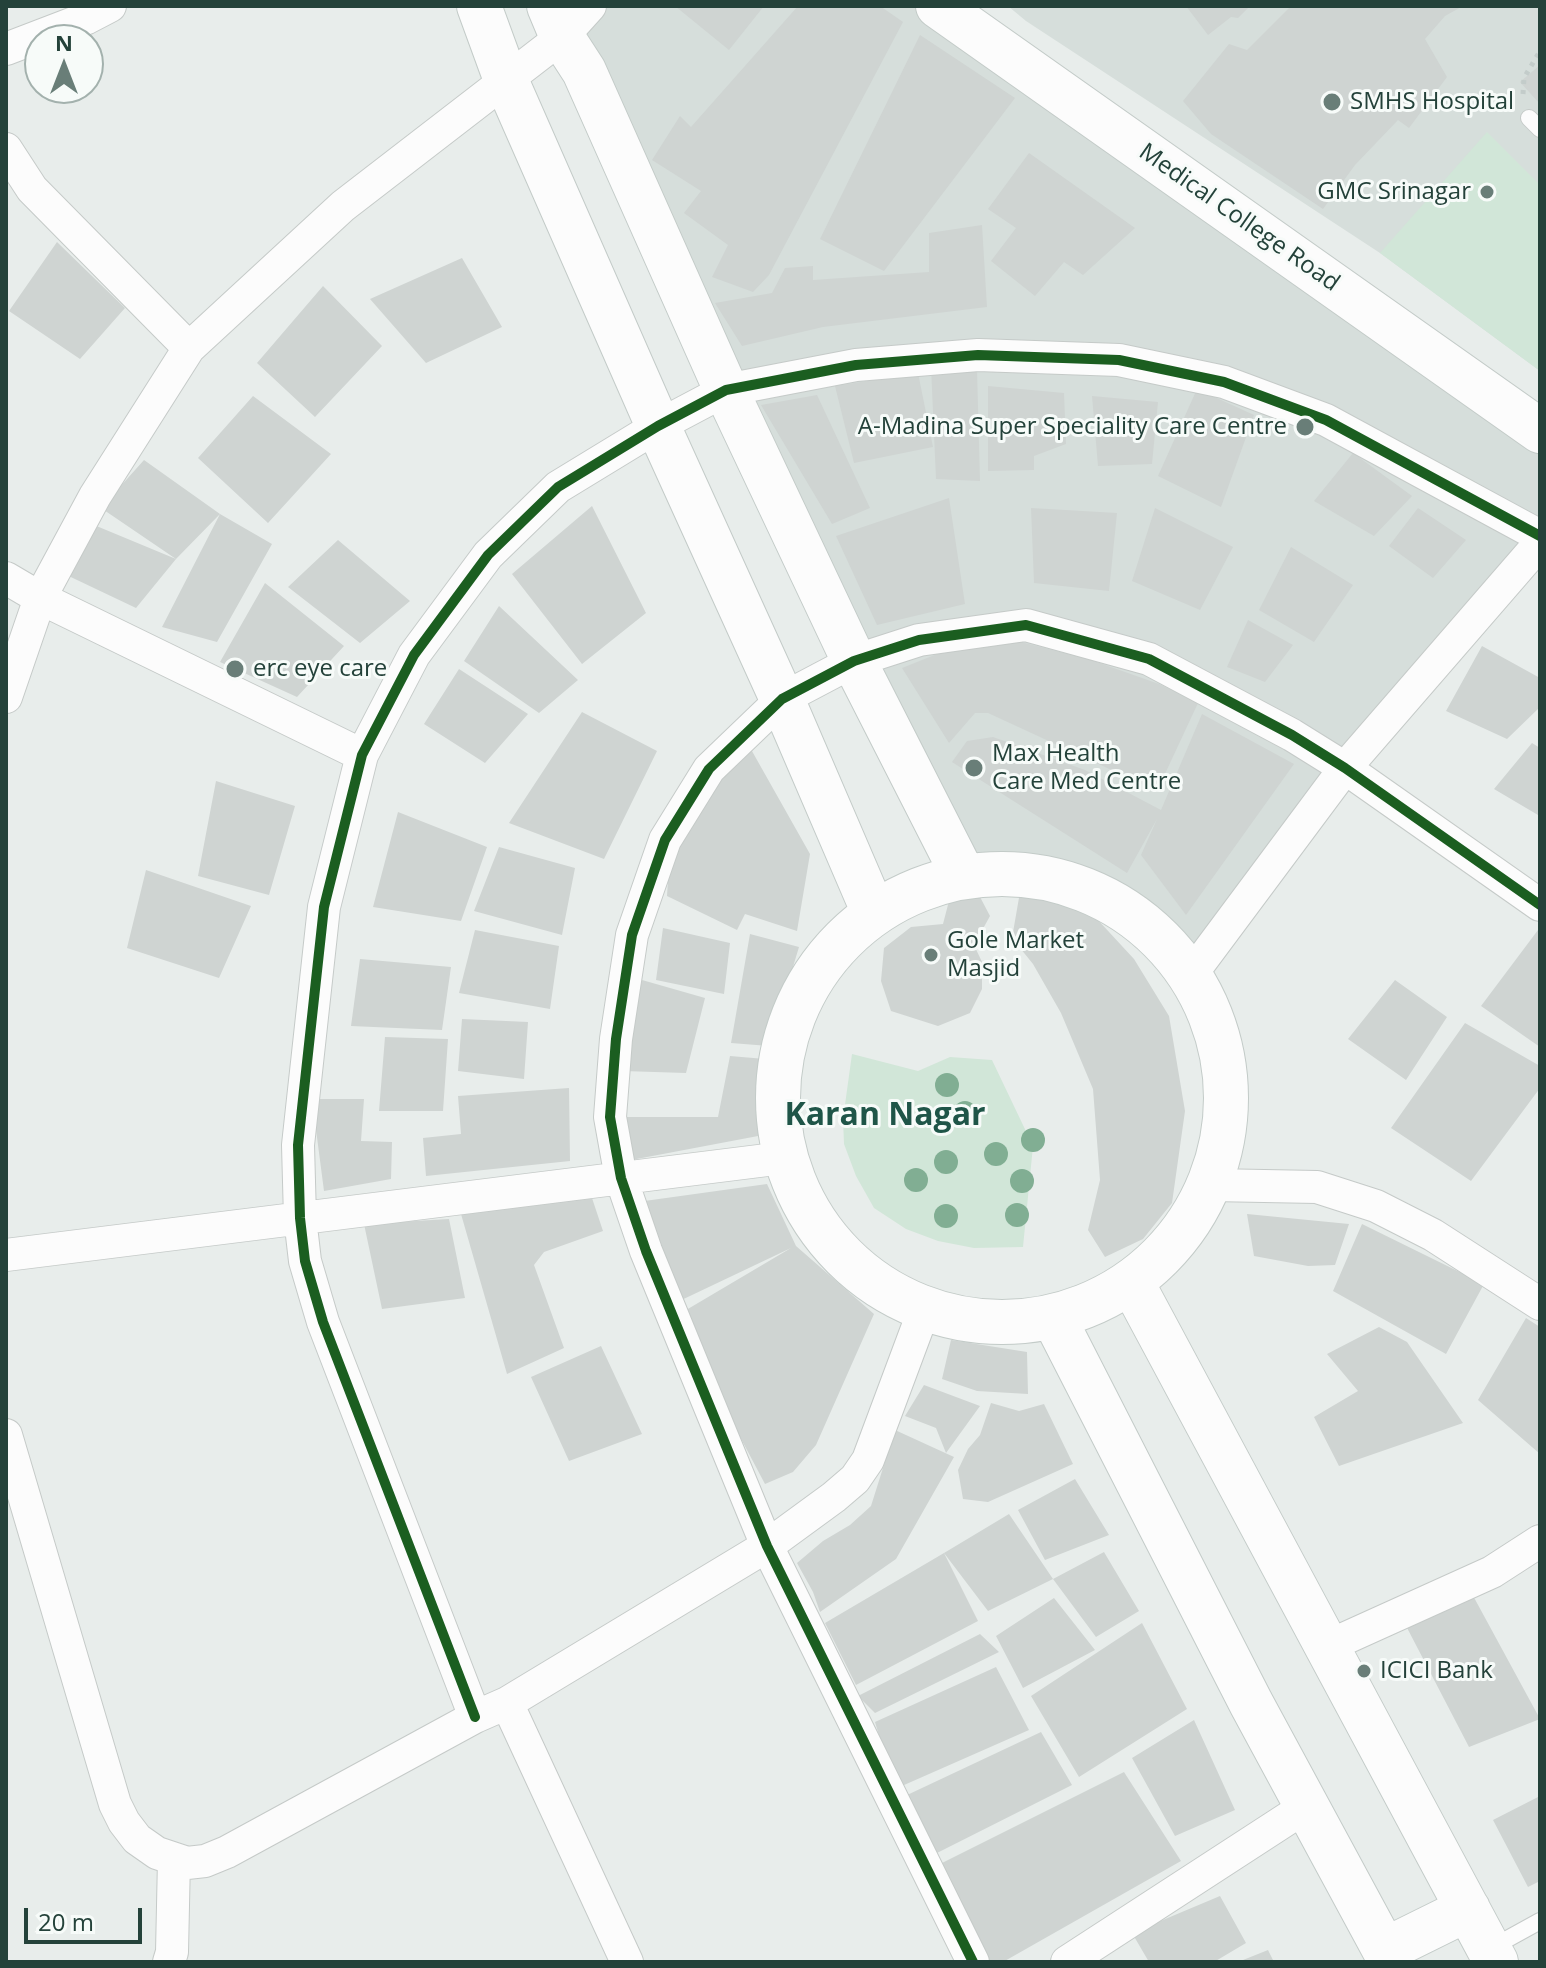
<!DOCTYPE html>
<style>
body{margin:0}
#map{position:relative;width:1546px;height:1968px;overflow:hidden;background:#e8edeb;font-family:"Open Sans",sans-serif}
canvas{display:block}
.frame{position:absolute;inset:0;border:8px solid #24423a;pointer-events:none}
.north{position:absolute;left:24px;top:24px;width:80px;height:80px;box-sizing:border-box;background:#f7fbf9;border:2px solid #a3b1ad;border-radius:50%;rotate:0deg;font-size:22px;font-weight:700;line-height:32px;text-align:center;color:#24423a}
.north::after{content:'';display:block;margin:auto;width:28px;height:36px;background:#697e78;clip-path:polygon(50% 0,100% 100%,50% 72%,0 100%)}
.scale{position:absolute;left:24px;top:1908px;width:118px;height:36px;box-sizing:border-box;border:4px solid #24423a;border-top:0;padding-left:10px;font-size:24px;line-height:28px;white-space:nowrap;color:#24423a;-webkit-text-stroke:6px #f7fbf9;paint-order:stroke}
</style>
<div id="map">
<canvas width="1546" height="1968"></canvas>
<div class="frame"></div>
<div class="north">N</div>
<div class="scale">20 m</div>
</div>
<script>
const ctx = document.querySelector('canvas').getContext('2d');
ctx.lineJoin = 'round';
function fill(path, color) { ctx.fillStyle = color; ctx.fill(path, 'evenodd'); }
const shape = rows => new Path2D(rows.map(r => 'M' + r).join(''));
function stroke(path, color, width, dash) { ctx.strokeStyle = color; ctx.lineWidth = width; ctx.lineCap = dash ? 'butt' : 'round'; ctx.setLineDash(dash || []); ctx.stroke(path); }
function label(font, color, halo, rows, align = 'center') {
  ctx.font = font + ' "Open Sans",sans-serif'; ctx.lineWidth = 6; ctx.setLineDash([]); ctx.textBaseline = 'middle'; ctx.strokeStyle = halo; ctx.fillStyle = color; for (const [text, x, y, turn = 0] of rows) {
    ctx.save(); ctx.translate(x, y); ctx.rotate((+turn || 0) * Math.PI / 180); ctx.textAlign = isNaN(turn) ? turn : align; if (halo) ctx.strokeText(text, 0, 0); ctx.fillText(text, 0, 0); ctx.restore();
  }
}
fill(shape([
 [590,6,928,6,1540,432,1540,543,1193,972,1129,912,1077,887,1021,874,964,877,562,37],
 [1008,6,1540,6,1540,371,1380,253,1026,21]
]), '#d6dedb');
fill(shape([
 [1487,132,1540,185,1540,371,1380,253],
 [852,1054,918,1071,950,1057,992,1060,1033,1146,1023,1247,974,1248,938,1241,906,1229,874,1208,856,1176,844,1144,843,1119]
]), '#d1e6d8');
fill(shape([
 [675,6,764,6,729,50],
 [798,6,880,6,903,22,769,275,753,292,712,277,728,245,684,213,701,191,652,160,680,116,691,127],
 [1186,6,1250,6,1238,18,1231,17,1208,35],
 [1291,6,1463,6,1445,16,1425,39,1447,77,1409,128,1398,120,1355,165,1323,209,1211,134,1183,101,1229,44,1247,50],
 [920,35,1015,98,884,271,820,239],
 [1540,65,1540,104,1520,82],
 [1029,153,1135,228,1083,275,1064,262,1035,296,991,261,1016,228,988,209],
 [982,225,987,307,823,327,742,346,715,303,772,293,785,268,813,266,813,280,929,272,929,233],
 [57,242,125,308,80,359,9,311],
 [462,258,502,327,426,363,370,299],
 [323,286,382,346,315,417,257,363],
 [931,367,977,369,980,481,936,479],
 [918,373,933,447,854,463,835,386],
 [988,386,1064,393,1066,444,1034,456,1034,470,988,471],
 [1197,389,1254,415,1221,507,1158,476],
 [817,395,870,508,832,524,761,405],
 [253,396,331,454,268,523,198,458],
 [1092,396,1158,402,1152,464,1098,466],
 [1353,453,1412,496,1374,536,1314,501],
 [144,460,220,514,272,544,217,642,162,627,220,514,176,559,136,608,56,570,82,520,176,559,101,508],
 [949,498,965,604,877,625,836,536],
 [592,506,646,613,582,664,512,574],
 [1031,508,1117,513,1109,591,1034,583],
 [1155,508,1233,547,1200,610,1132,581],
 [1418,508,1466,540,1433,578,1389,546],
 [338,540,410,601,360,643,288,587],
 [1291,547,1353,585,1314,642,1259,610],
 [265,583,344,646,297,697,220,662],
 [499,606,578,680,539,713,464,661],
 [1248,620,1293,645,1265,682,1227,667],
 [1021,642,1091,660,1159,684,1198,703,1157,791,988,713,975,713,949,743,902,668,947,650],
 [1482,646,1540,678,1540,707,1507,739,1446,711],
 [459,669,528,714,485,763,424,724],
 [582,712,657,751,604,859,509,823],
 [1202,714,1294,764,1186,915,1141,855,1157,819,1127,873,952,762,967,741,993,737,1085,770,1161,810],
 [1532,743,1540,748,1540,812,1538,815,1494,789],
 [748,744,810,854,797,931,745,914,737,930,667,896,670,848],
 [216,781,295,806,269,895,198,876],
 [398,812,487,847,461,921,373,907],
 [499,847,575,868,562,935,474,911],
 [146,870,251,906,219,978,127,948],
 [1020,892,1072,899,1097,919,1134,959,1169,1016,1185,1111,1172,1203,1143,1239,1105,1257,1088,1230,1100,1180,1093,1089,1061,1013,1033,964,1012,938],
 [979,895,990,916,974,945,982,962,982,989,970,1013,938,1026,891,1011,881,981,884,948,911,927,943,924,950,897],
 [663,928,730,943,724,994,656,980],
 [475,930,559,946,550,1009,459,993],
 [1538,930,1540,932,1540,1047,1481,1006],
 [750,934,799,947,769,1046,731,1043],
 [360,959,451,967,442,1030,351,1026],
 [642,980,705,998,686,1073,623,1071],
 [1395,980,1447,1017,1406,1080,1348,1039],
 [462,1019,528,1022,524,1079,458,1071],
 [1465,1023,1540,1066,1540,1088,1471,1181,1391,1128],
 [385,1037,448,1039,443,1111,379,1111],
 [730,1056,765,1059,765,1113,758,1136,626,1161,624,1117,718,1117],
 [569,1088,570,1161,426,1176,423,1138,461,1134,458,1096],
 [312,1099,364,1099,361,1141,392,1142,391,1179,324,1191],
 [767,1184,796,1246,874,1314,816,1445,793,1472,765,1484,676,1316,791,1248,671,1305,630,1203],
 [592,1198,603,1231,544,1252,534,1265,564,1348,507,1374,461,1214],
 [1247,1214,1349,1224,1335,1265,1308,1266,1254,1256],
 [449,1219,465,1298,382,1309,364,1224],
 [1362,1224,1484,1284,1446,1354,1333,1291],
 [1526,1318,1540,1327,1540,1454,1478,1400],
 [1379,1327,1407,1342,1463,1423,1339,1466,1314,1417,1358,1391,1327,1354],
 [951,1340,1027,1352,1028,1394,977,1391,942,1379],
 [601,1346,642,1434,569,1461,531,1377],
 [924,1385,980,1406,946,1453,936,1428,905,1416],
 [991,1403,1019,1411,1044,1404,1073,1464,988,1502,963,1499,958,1470,968,1449,980,1435],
 [895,1430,954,1457,896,1559,820,1612,813,1592,797,1563,823,1541,850,1525,871,1506],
 [1075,1479,1109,1535,1045,1560,1018,1510],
 [1009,1514,1053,1579,1104,1552,1139,1611,1096,1637,1053,1579,988,1611,944,1553],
 [944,1553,978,1621,856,1685,825,1623],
 [1471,1592,1540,1719,1469,1747,1404,1622],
 [1054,1598,1095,1650,1023,1688,996,1636],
 [1142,1623,1187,1709,1079,1777,1031,1696],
 [980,1634,999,1652,875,1713,858,1696],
 [996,1667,1029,1730,895,1789,875,1722],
 [1194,1720,1235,1810,1175,1836,1132,1758],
 [1041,1732,1072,1785,933,1855,905,1796],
 [1124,1772,1181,1861,1003,1962,988,1962,940,1864],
 [1540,1796,1540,1881,1528,1887,1493,1820],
 [1220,1896,1246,1943,1214,1962,1149,1962,1132,1933],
 [1268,1950,1274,1962,1238,1962]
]), '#cfd4d2');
const lane = shape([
 [1529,118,1540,129],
 [1491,1948,1540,1921]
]);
const street = shape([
 [6,49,87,18,110,6],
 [6,149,32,189,189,348],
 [6,578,40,598,362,755],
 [6,697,40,598,95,496,189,348,343,206,562,37,590,6],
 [1193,972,1345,768,1540,543],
 [1211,1185,1317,1187,1376,1206,1433,1235,1540,1304],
 [6,1255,783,1158],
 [6,1435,115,1804,124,1822,137,1839,157,1853,187,1863,205,1861,227,1852,475,1717,507,1703,767,1546,834,1497,855,1479,868,1460,924,1310],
 [1326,1647,1492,1572,1540,1541],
 [507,1703,627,1962],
 [475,1717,323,1322,305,1261,300,1218,298,1145,324,907,362,755,414,655,488,555,558,487,658,426,726,390,856,365,978,355,1119,360,1224,382,1326,420,1540,536],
 [169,1962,172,1952,174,1859],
 [973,1962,767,1546,646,1251,621,1178,610,1117,616,1039,632,935,665,840,709,769,782,699,854,661,919,640,1026,625,1149,659,1292,735,1345,768,1540,905],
 [1067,1962,1307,1806]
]);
const secondary = shape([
 [479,6,506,80,658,426,782,699,874,913],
 [549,6,562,37,584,71,726,390,854,661,964,877],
 [938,6,1540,431],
 '778 1098a224 224 0 1 1 448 0a224 224 0 1 1-448 0Z',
 [1132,1283,1496,1962],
 [1054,1318,1251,1703,1391,1962],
 [1385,1950,1468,1909]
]);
stroke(lane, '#c5cac8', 18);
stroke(street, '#c5cac8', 34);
stroke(secondary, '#c3cbc8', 46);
stroke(shape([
 [1523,94,1524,78,1540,51]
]), '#c3ccca', 5, [4, 6]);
stroke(lane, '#fcfcfc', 16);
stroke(street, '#fcfcfc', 32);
stroke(secondary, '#fcfcfc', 44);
stroke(shape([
 [475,1717,323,1322,305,1261,300,1218,298,1145,324,907,362,755,414,655,488,555,558,487,658,426,726,390,856,365,978,355,1119,360,1224,382,1326,420,1540,536],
 [973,1962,767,1546,646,1251,621,1178,610,1117,616,1039,632,935,665,840,709,769,782,699,854,661,919,640,1026,625,1149,659,1292,735,1345,768,1540,905]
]), '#1b5e20', 10);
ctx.fillStyle = '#81ae93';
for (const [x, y] of [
 [947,1085],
 [965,1113],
 [1033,1140],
 [996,1154],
 [946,1162],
 [916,1180],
 [1022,1181],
 [1017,1215],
 [946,1216]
]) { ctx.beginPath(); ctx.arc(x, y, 12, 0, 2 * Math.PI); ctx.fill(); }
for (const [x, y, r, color] of [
 [1332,102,10,"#697e78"],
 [1487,192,8,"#697e78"],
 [1305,427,10,"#697e78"],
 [235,669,10,"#697e78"],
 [974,768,10,"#697e78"],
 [931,955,8,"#697e78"],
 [1364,1671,8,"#697e78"]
]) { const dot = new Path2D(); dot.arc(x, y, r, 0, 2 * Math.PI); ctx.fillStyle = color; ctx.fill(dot); stroke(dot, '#f7fbf9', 3); }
label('24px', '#24423a', '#f7fbf9', [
 ["SMHS Hospital",1350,102],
 ["GMC Srinagar",1471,192,"right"],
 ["A-Madina Super Speciality Care Centre",1287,427,"right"],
 ["erc eye care",253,669],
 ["Max Health",992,754],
 ["Care Med Centre",992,782],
 ["Gole Market",947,941],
 ["Masjid",947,969],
 ["ICICI Bank",1380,1671]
], 'left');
label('24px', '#24423a', '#f7fbf9', [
 ["Medical College Road",1239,218,35]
]);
label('bold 32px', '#1f5548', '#f7fbf9', [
 ["Karan Nagar",885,1116]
]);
</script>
